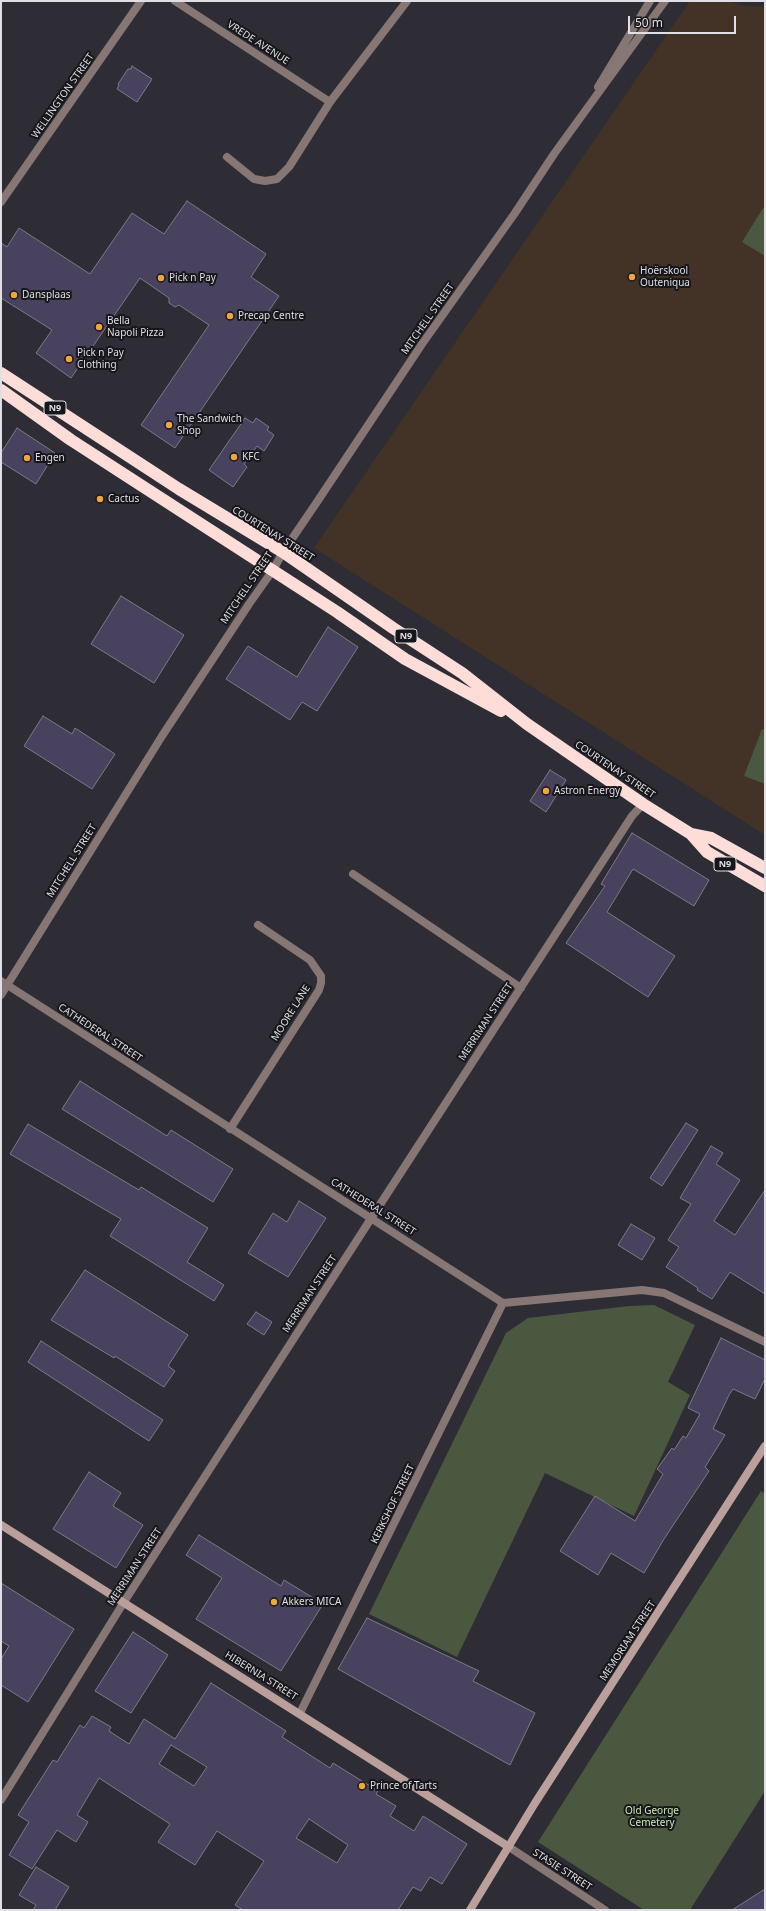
<!DOCTYPE html>
<meta charset="utf-8">
<style>
body{margin:0}
#map{position:relative;width:766px;height:1911px;overflow:hidden;background:#2e2d36;font-family:"Noto Sans",sans-serif}
canvas{display:block}
.frame{position:absolute;inset:0;border:2px solid #dfdfe5;pointer-events:none}
.scale{position:absolute;left:628px;top:16px;width:108px;height:18px;box-sizing:border-box;border:2px solid #dfdfe5;border-top:0;padding-left:5px;font-size:12px;line-height:14px;white-space:nowrap;color:#dfdfe5;-webkit-text-stroke:3px #17161a;paint-order:stroke}
</style>
<div id="map">
<canvas width="766" height="1911"></canvas>
<div class="frame"></div>
<div class="scale">50 m</div>
</div>
<script>
const ctx = document.querySelector('canvas').getContext('2d');
ctx.lineJoin = 'round';
function fill(path, color) { ctx.fillStyle = color; ctx.fill(path, 'evenodd'); }
const shape = rows => new Path2D(rows.map(r => 'M' + r).join(''));
function stroke(path, color, width, dash) { ctx.strokeStyle = color; ctx.lineWidth = width; ctx.lineCap = dash ? 'butt' : 'round'; ctx.setLineDash(dash || []); ctx.stroke(path); }
function label(font, color, halo, rows, align = 'center') {
  ctx.font = font + ' "Noto Sans",sans-serif'; ctx.lineWidth = 4; ctx.setLineDash([]); ctx.textBaseline = 'middle'; ctx.strokeStyle = halo; ctx.fillStyle = color; for (const [text, x, y, turn = 0] of rows) {
    ctx.save(); ctx.translate(x, y); ctx.rotate((+turn || 0) * Math.PI / 180); ctx.textAlign = isNaN(turn) ? turn : align; if (halo) ctx.strokeText(text, 0, 0); ctx.fillText(text, 0, 0); ctx.restore();
  }
}
fill(shape([
 [690,1,726,1,745,6,765,7,765,835,314,548]
]), '#423326');
fill(shape([
 [765,205,765,256,742,242],
 [762,729,765,730,765,784,744,776],
 [654,1305,695,1325,668,1382,690,1395,634,1516,545,1473,457,1657,369,1614,506,1333,528,1318,629,1306],
 [761,1491,765,1494,765,1791,690,1910,644,1910,538,1842]
]), '#4a5840');
const building = shape([
 [132,66,152,79,137,102,117,89,119,85,118,84,128,69,131,69,132,66],
 [187,201,266,254,251,277,279,296,175,448,141,425,209,325,179,305,175,307,169,303,169,298,140,278,71,378,36,353,52,330,1,298,1,243,7,247,19,228,90,274,132,213,164,234,187,201],
 [245,418,253,423,256,418,269,427,267,430,274,435,264,451,257,446,244,464,247,467,233,487,209,470,245,418],
 [17,428,55,453,36,484,1,462,1,453,17,428],
 [121,596,184,635,154,683,91,644,121,596],
 [328,627,358,647,317,711,302,702,290,720,226,679,248,646,297,677,328,627],
 [43,716,72,734,75,728,115,754,92,789,24,746,43,716],
 [550,770,566,780,546,812,530,801,550,770],
 [632,833,709,880,694,906,633,869,607,912,675,956,648,997,566,943,605,886,601,884,632,833],
 [80,1081,167,1136,171,1130,233,1169,213,1202,62,1109,80,1081],
 [686,1123,698,1130,662,1186,650,1178,686,1123],
 [28,1124,139,1190,141,1187,208,1228,187,1262,224,1285,214,1301,110,1236,121,1219,10,1154,28,1124],
 [711,1146,723,1153,716,1164,740,1180,714,1221,735,1235,765,1190,765,1294,730,1272,712,1299,697,1290,698,1288,666,1267,679,1247,668,1240,691,1204,680,1198,711,1146],
 [299,1201,326,1218,288,1277,248,1253,273,1213,287,1222,299,1201],
 [631,1224,655,1238,642,1260,618,1245,631,1224],
 [85,1270,188,1335,168,1366,175,1371,164,1387,115,1356,114,1358,51,1320,85,1270],
 [256,1312,272,1322,264,1335,247,1324,256,1312],
 [721,1338,765,1360,765,1379,755,1399,733,1389,729,1395,713,1429,725,1435,705,1467,709,1471,664,1539,644,1573,611,1553,598,1575,560,1551,595,1496,635,1521,663,1474,657,1469,672,1448,674,1450,683,1436,686,1438,700,1414,688,1408,721,1338],
 [41,1341,163,1420,149,1441,28,1362,41,1341],
 [89,1472,121,1493,113,1506,143,1525,116,1568,53,1529,89,1472],
 [199,1535,281,1586,284,1580,323,1604,281,1671,196,1619,222,1578,186,1555,199,1535],
 [1,1583,74,1629,28,1702,1,1685,1,1659,9,1646,1,1641,1,1583],
 [367,1618,479,1671,473,1681,535,1713,510,1765,338,1669,367,1618],
 [133,1632,168,1655,131,1713,95,1691,133,1632],
 [211,1683,286,1731,282,1737,330,1768,333,1763,378,1791,376,1794,396,1806,390,1816,414,1831,423,1816,467,1844,442,1884,430,1877,421,1891,413,1887,398,1910,243,1910,235,1905,264,1861,217,1831,195,1865,158,1842,170,1824,99,1778,77,1815,88,1822,76,1842,57,1830,32,1869,9,1855,29,1822,18,1815,53,1760,57,1762,80,1725,84,1728,92,1716,111,1727,109,1731,129,1744,144,1719,175,1739,211,1683],
 [171,1745,207,1767,194,1786,159,1764,171,1745],
 [309,1819,348,1845,337,1863,296,1838,309,1819],
 [36,1867,69,1887,55,1910,33,1910,36,1905,19,1895,36,1867],
 [765,1889,765,1910,732,1910,765,1889]
]);
fill(building, '#48425e');
stroke(building, '#7c7a85', 1);
stroke(shape([
 [175,1,330,102,407,1],
 [598,87,650,1],
 [227,157,254,179,265,181,277,179,289,167,330,102],
 [1,202,141,1],
 [353,874,521,988],
 [1,981,503,1303,642,1290,664,1293,765,1342],
 [1,995,162,736,249,604,273,570,283,552,317,502,422,344,515,213,554,154,665,1],
 [230,1129,319,990,321,983,321,976,310,960,258,925],
 [300,1713,503,1303],
 [1,1800,124,1602,372,1217,632,816,643,804],
 [509,1847,605,1910]
]), '#877774', 8);
stroke(shape([
 [1,1525,509,1847],
 [470,1910,535,1803,765,1446]
]), '#ba9f9b', 8);
stroke(shape([
 [1,373,179,489,283,552,393,628,462,673,527,724,643,804,691,834,707,852,765,886],
 [1,390,71,440,337,612,405,659,501,711],
 [691,834,711,838,765,868]
]), '#feddd8', 12);
for (const [x, y, r, color] of [
 [632,277,4,"#f0a63e"],
 [161,278,4,"#f0a63e"],
 [14,295,4,"#f0a63e"],
 [230,316,4,"#f0a63e"],
 [99,327,4,"#f0a63e"],
 [69,359,4,"#f0a63e"],
 [169,425,4,"#f0a63e"],
 [234,457,4,"#f0a63e"],
 [27,458,4,"#f0a63e"],
 [100,499,4,"#f0a63e"],
 [546,791,4,"#f0a63e"],
 [274,1602,4,"#f0a63e"],
 [362,1786,4,"#f0a63e"]
]) { const dot = new Path2D(); dot.arc(x, y, r, 0, 2 * Math.PI); ctx.fillStyle = color; ctx.fill(dot); stroke(dot, '#17161a', 1.5); }
for (const [x, y, w] of [
 [55,408,22],
 [406,636,22],
 [725,864,22]
]) { const box = new Path2D(); box.roundRect(x - w / 2, y - 7, w, 14, 3); ctx.fillStyle = '#17161a'; ctx.fill(box); stroke(box, '#dfdfe5', 1); }
label('bold 9px', '#dfdfe5', null, [
 ["N9",55,408],
 ["N9",406,636],
 ["N9",725,864]
]);
label('10px', '#dfdfe5', '#17161a', [
 ["VREDE AVENUE",258,43,33],
 ["WELLINGTON STREET",63,96,-55],
 ["MITCHELL STREET",428,319,-55],
 ["COURTENAY STREET",273,534,32],
 ["MITCHELL STREET",247,588,-56],
 ["COURTENAY STREET",615,770,34],
 ["MITCHELL STREET",72,861,-58],
 ["MOORE LANE",291,1013,-58],
 ["MERRIMAN STREET",486,1022,-57],
 ["CATHEDERAL STREET",100,1033,33],
 ["CATHEDERAL STREET",373,1207,32],
 ["MERRIMAN STREET",310,1294,-57],
 ["KERKSHOF STREET",393,1504,-64],
 ["MERRIMAN STREET",135,1567,-57],
 ["MEMORIAM STREET",628,1641,-57],
 ["HIBERNIA STREET",261,1676,32],
 ["STASIE STREET",562,1870,33]
]);
label('10px', '#dfdfe5', '#17161a', [
 ["Hoërskool",640,271],
 ["Outeniqua",640,283],
 ["Pick n Pay",169,278],
 ["Dansplaas",22,295],
 ["Precap Centre",238,316],
 ["Bella",107,321],
 ["Napoli Pizza",107,333],
 ["Pick n Pay",77,353],
 ["Clothing",77,365],
 ["The Sandwich",177,419],
 ["Shop",177,431],
 ["KFC",242,457],
 ["Engen",35,458],
 ["Cactus",108,499],
 ["Astron Energy",554,791],
 ["Akkers MICA",282,1602],
 ["Prince of Tarts",370,1786]
], 'left');
label('10px', '#cbeab6', '#17161a', [
 ["Old George",652,1811],
 ["Cemetery",652,1823]
]);
</script>
